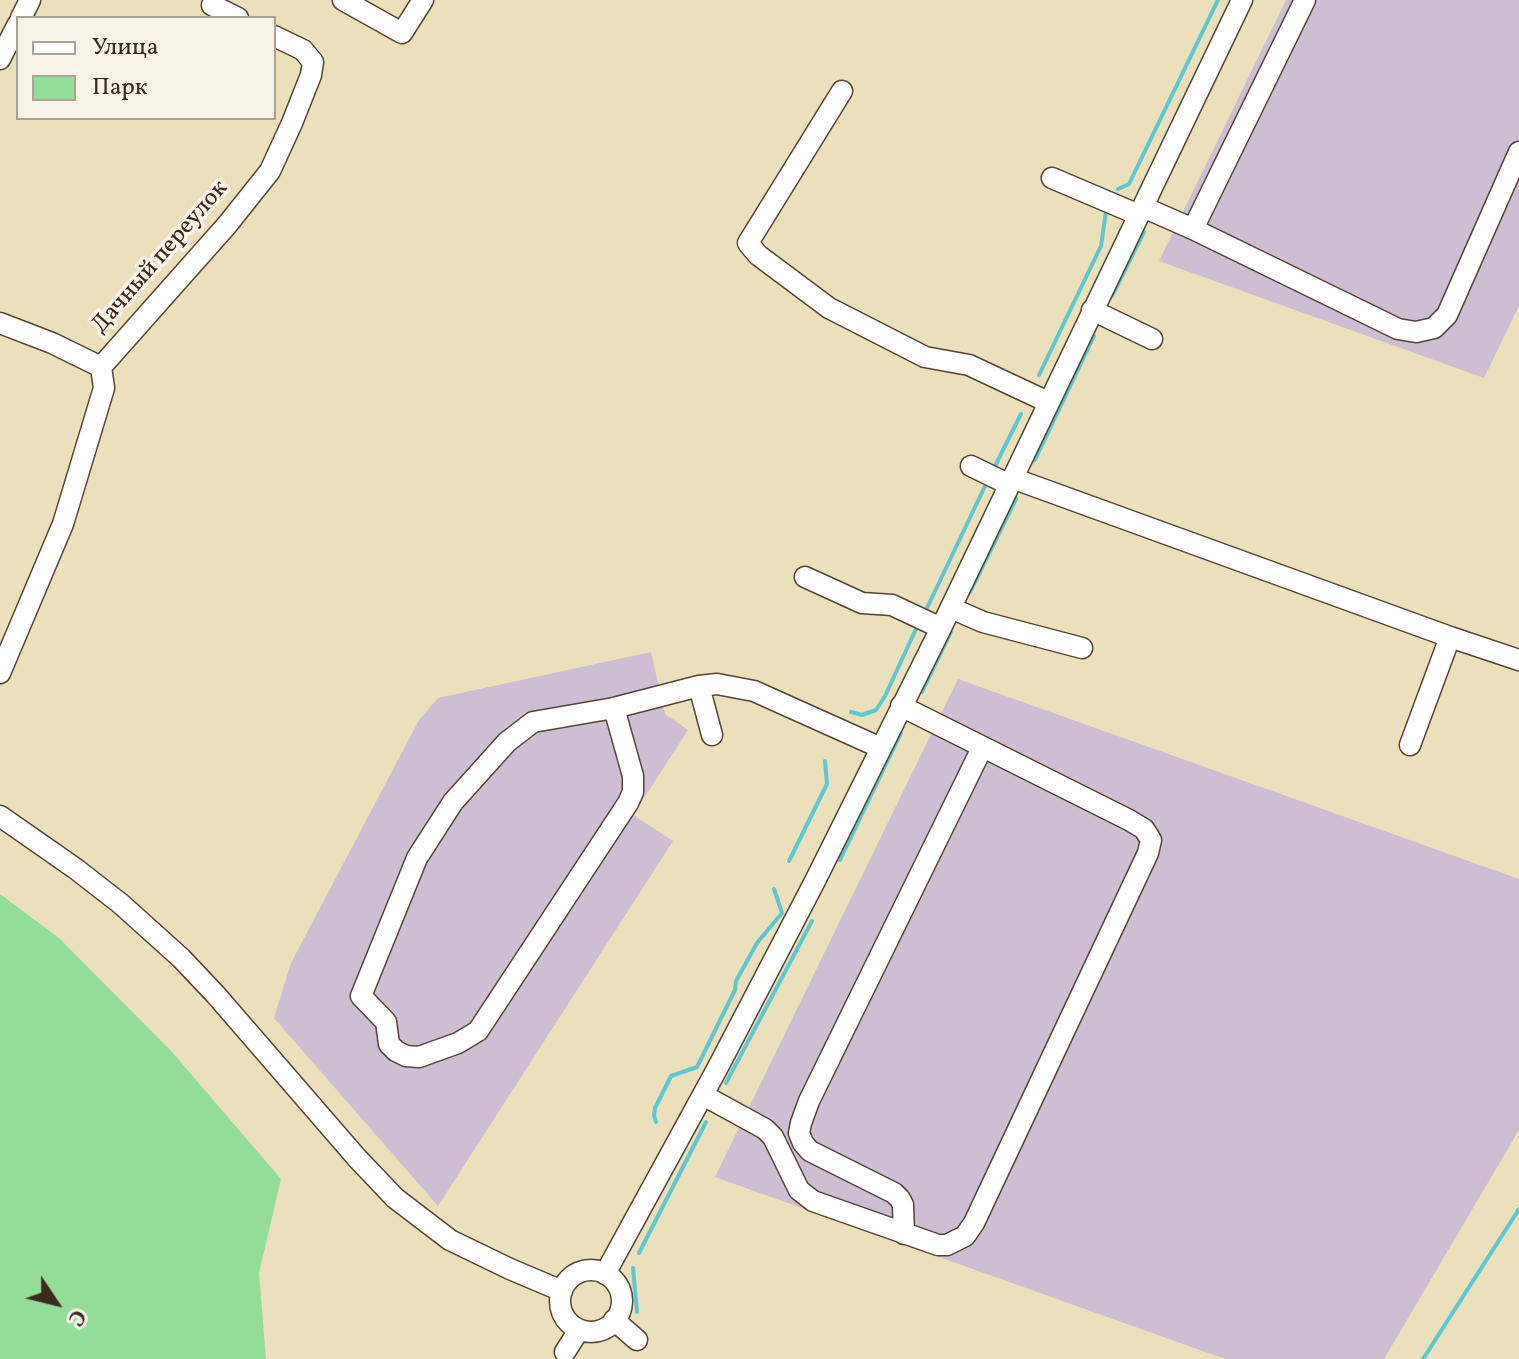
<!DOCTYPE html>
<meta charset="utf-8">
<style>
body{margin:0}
#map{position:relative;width:1519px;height:1359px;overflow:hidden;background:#ebdfbc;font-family:Vollkorn,serif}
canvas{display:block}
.legend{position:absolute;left:16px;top:16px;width:260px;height:104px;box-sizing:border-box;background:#f7f3e8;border:2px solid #aca397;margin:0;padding:10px 14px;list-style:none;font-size:24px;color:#3b2a1e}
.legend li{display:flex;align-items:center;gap:16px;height:40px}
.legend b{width:40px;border:2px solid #aca397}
.north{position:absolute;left:16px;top:1263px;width:80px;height:80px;-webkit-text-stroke:6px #f7f3e8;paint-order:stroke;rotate:125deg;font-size:22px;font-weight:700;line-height:32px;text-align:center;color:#3b2a1e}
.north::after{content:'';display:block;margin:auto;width:28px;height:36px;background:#3b2a1e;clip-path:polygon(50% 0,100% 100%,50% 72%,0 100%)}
</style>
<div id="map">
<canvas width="1519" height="1359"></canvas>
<ul class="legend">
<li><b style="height:10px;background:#fff"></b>Улица</li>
<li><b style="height:22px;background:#93dd99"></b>Парк</li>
</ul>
<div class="north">С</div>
</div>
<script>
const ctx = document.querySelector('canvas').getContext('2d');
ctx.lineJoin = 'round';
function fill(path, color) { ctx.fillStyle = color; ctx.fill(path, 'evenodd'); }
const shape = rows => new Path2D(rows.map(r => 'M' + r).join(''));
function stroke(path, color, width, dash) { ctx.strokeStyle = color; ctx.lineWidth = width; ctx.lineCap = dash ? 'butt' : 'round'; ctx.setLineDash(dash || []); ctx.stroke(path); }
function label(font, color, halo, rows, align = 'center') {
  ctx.font = font + ' Vollkorn,serif'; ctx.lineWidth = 7; ctx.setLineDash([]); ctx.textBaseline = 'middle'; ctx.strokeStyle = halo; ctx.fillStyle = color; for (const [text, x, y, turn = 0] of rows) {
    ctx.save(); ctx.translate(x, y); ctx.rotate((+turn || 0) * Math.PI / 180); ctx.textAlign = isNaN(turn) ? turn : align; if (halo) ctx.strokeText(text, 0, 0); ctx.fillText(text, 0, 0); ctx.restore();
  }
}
fill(shape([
 [1286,0,1519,0,1519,306,1484,378,1159,261],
 [651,652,665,714,688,730,633,815,673,841,438,1206,274,1018,291,963,419,720,438,698],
 [958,679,1519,879,1519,1130,1384,1359,1225,1359,715,1177]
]), '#cdbed3');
fill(shape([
 [0,894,59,938,172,1052,281,1179,259,1273,266,1359,0,1359]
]), '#93dd99');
stroke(shape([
 [1118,189,1129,184,1218,0],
 [1112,296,1144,232],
 [1039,375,1101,246,1106,212],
 [1035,460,1094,336],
 [994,468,1021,414],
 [970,592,1016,499],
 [927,608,986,484],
 [922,692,951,632],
 [851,712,862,715,876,710,885,696,916,629],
 [840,860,901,733],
 [789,861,827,784,825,761],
 [726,1083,812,921],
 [656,1122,654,1115,655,1108,671,1076,697,1067,735,990,736,981,757,943,782,913,774,889],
 [639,1253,706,1122],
 [633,1268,637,1312],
 [1423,1359,1519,1209]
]), '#5cc9d1', 4);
const minor = shape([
 [343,0,402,33,423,0],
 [212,5,238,18],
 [21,18,30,0],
 [0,59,18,24],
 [842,91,748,243,758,255,829,308,925,357,969,365,1048,402],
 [1052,178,1139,215],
 [1143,207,1193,229,1398,329,1416,332,1434,328,1447,315,1519,152],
 [1193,229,1305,0],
 [1092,310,1152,339],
 [0,323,52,343,101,367],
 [971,466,1010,485],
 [1012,478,1450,637,1519,660],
 [805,577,862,603,892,605,941,628],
 [951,608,983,622,1082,648],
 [0,673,63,524,104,388,101,367,227,225,270,171,292,123,311,75,313,62,303,50,274,36],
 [699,686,712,735],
 [614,708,633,776,633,792,628,803,478,1031,458,1043,419,1057,406,1056,396,1051,389,1044,386,1022,361,996,417,858,453,802,507,742,533,722,614,708,699,686,717,684,754,691,881,748],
 [1410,745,1450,637],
 [0,816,76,869,121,904,181,958,216,995,357,1158,395,1198,450,1240,510,1269,562,1291],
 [703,1095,765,1129,773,1137,799,1190,813,1201,938,1245,947,1245,965,1236,974,1223,1148,853,1151,840,1144,829,1129,820,901,706],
 [904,1234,903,1205,900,1199,894,1193,810,1151,803,1143,799,1133,801,1123,809,1101,982,748],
 '560 1301a31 31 0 1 1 62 0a31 31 0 1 1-62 0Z',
 [605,1274,717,1069,815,881,941,628,1242,0],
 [614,1320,637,1340],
 [565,1352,579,1330]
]);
stroke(minor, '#554536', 23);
stroke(minor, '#fff', 20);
label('24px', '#3b2a1e', '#f7f3e8', [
 ["Дачный переулок",161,258,-49]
]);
</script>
